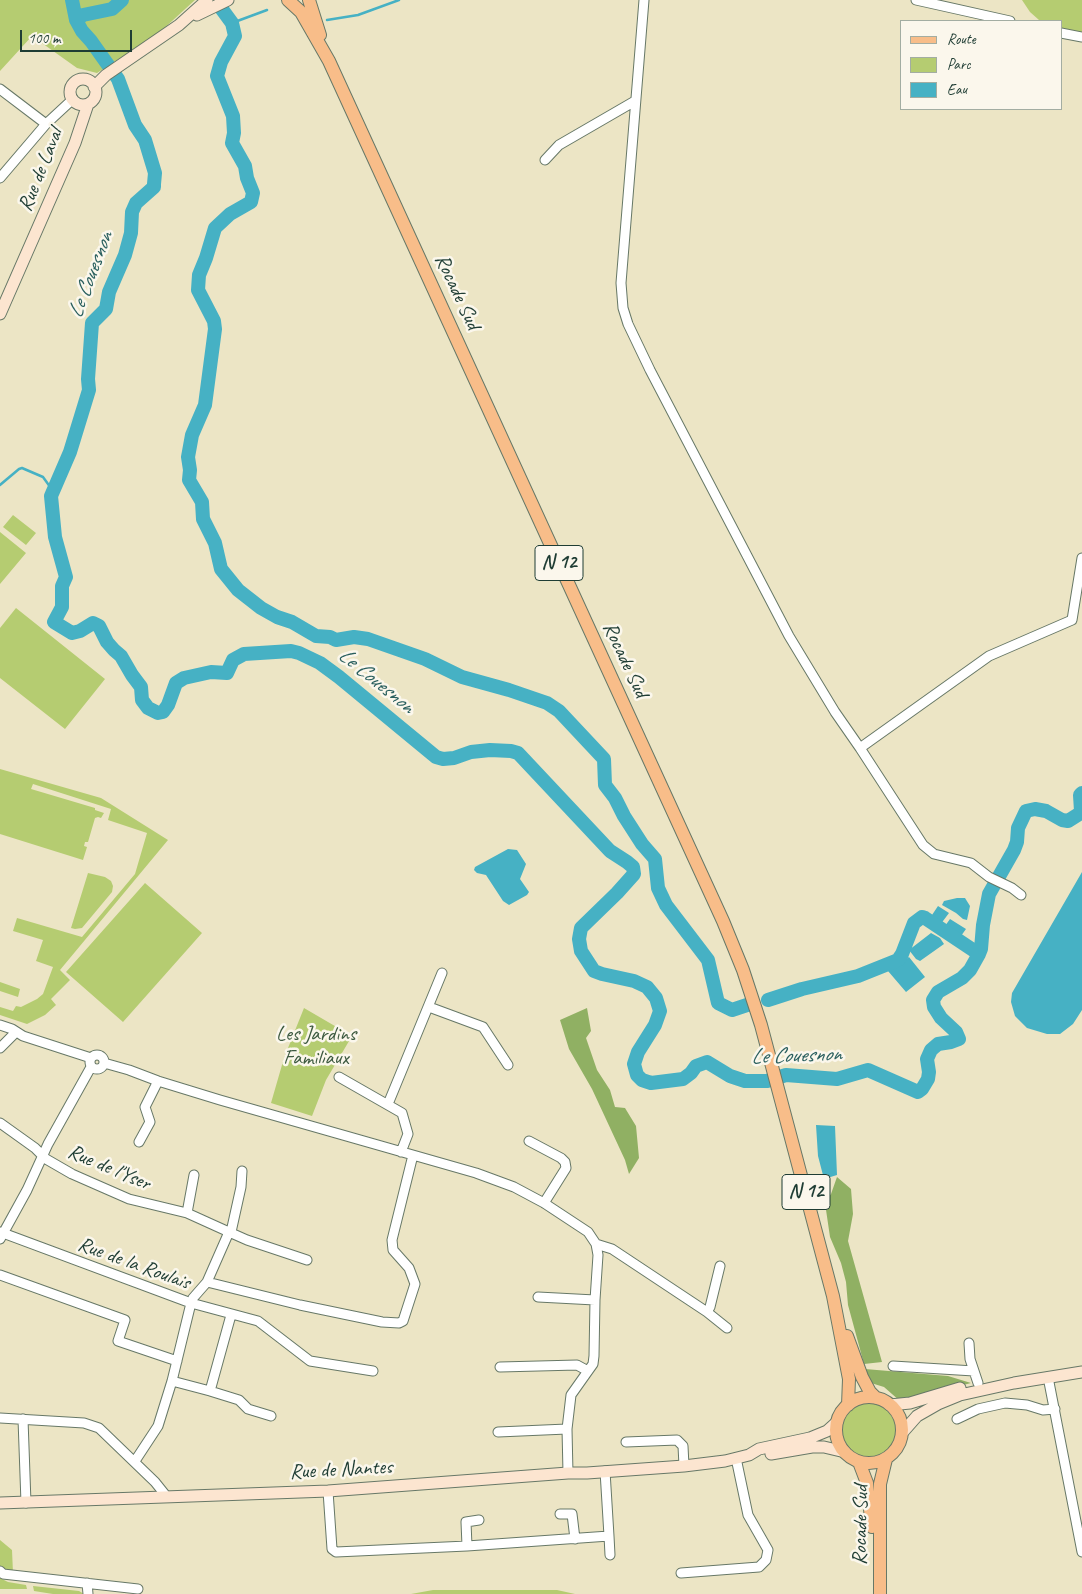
<!DOCTYPE html>
<style>
body{margin:0}
#map{position:relative;width:1082px;height:1594px;overflow:hidden;background:#ece5c5;font-family:Caveat,sans-serif}
canvas{display:block}
.legend{position:absolute;left:900px;top:20px;width:162px;height:90px;box-sizing:border-box;background:#fbf7ec;border:1px solid #a3ada2;margin:0;padding:6px 9px;list-style:none;font-size:15px;color:#1f3d34}
.legend li{display:flex;align-items:center;gap:10px;height:25px}
.legend b{width:25px;border:1px solid #a3ada2}
.scale{position:absolute;left:20px;top:30px;width:112px;height:22px;box-sizing:border-box;border:2px solid #1f3d34;border-top:0;padding-left:6px;font-size:15px;line-height:18px;white-space:nowrap;color:#1f3d34;-webkit-text-stroke:4px #fbf7ec;paint-order:stroke}
</style>
<div id="map">
<canvas width="1082" height="1594"></canvas>
<ul class="legend">
<li><b style="height:6px;background:#f8bd89"></b>Route</li>
<li><b style="height:14px;background:#b5cc71"></b>Parc</li>
<li><b style="height:14px;background:#46b1c4"></b>Eau</li>
</ul>
<div class="scale">100 m</div>
</div>
<script>
const ctx = document.querySelector('canvas').getContext('2d');
ctx.lineJoin = 'round';
function fill(path, color) { ctx.fillStyle = color; ctx.fill(path, 'evenodd'); }
const shape = rows => new Path2D(rows.map(r => 'M' + r).join(''));
function stroke(path, color, width, dash) { ctx.strokeStyle = color; ctx.lineWidth = width; ctx.lineCap = dash ? 'butt' : 'round'; ctx.setLineDash(dash || []); ctx.stroke(path); }
function label(font, color, halo, rows, align = 'center') {
  ctx.font = font + ' Caveat,sans-serif'; ctx.lineWidth = 5; ctx.setLineDash([]); ctx.textBaseline = 'middle'; ctx.strokeStyle = halo; ctx.fillStyle = color; for (const [text, x, y, turn = 0] of rows) {
    ctx.save(); ctx.translate(x, y); ctx.rotate((+turn || 0) * Math.PI / 180); ctx.textAlign = isNaN(turn) ? turn : align; if (halo) ctx.strokeText(text, 0, 0); ctx.fillText(text, 0, 0); ctx.restore();
  }
}
fill(shape([
 [0,0,195,0,160,32,97,73,77,68,32,36,0,71],
 [1022,0,1082,0,1082,33,1061,28,1061,21,1042,21,1039,20,1030,12],
 [13,515,36,533,26,545,3,527],
 [0,532,26,553,0,584],
 [16,608,105,679,65,729,0,678,0,628],
 [0,769,101,798,168,840,60,970,70,980,51,999,56,1005,45,1015,27,1024,0,1015,0,1007,13,1011,16,1006,21,1007,37,999,43,994,53,967,36,961,43,940,13,931,17,918,82,937,135,874,147,833,108,820,111,809,33,784,31,789,95,808,95,810,104,813,101,818,98,817,95,818,88,842,85,842,84,846,87,847,83,860,0,834],
 [88,873,105,877,111,881,113,886,112,892,82,928,75,929,71,928],
 [145,883,202,933,123,1022,66,972],
 [0,982,20,989,18,997,0,991],
 [304,1008,352,1036,326,1080,312,1116,271,1103,284,1058],
 '840 1431a28 28 0 1 1 56 0a28 28 0 1 1-56 0Z',
 [0,1540,12,1550,13,1573,3,1569,0,1566],
 [0,1578,8,1582,26,1585,27,1589,0,1589],
 [33,1586,79,1591,84,1594,53,1594,34,1591],
 [433,1590,557,1590,575,1594,411,1594]
]), '#b5cc71');
fill(shape([
 [587,1008,591,1031,586,1038,597,1070,610,1090,615,1107,625,1108,636,1126,639,1158,629,1174,625,1160,592,1089,569,1049,560,1020],
 [837,1177,851,1189,853,1214,848,1241,882,1362,864,1364,848,1305,846,1282,841,1263,830,1237,825,1203,831,1194],
 [865,1369,948,1376,971,1383,900,1401,884,1387,871,1383]
]), '#90b063');
fill(shape([
 [508,849,517,850,526,864,520,879,529,892,527,895,509,905,503,901,486,875,477,873,474,870,475,867],
 [1082,872,1082,1010,1073,1024,1060,1034,1047,1034,1027,1028,1015,1016,1011,1002,1012,993],
 [957,898,965,898,970,906,967,920,963,919,956,913,942,905,944,901],
 [938,906,949,913,940,925,930,918],
 [950,919,966,929,961,936,945,926],
 [931,933,940,938,944,944,920,961,916,959,909,950],
 [909,957,925,977,906,992,888,971],
 [816,1125,835,1126,837,1175,824,1179,818,1156]
]), '#46b1c4');
stroke(shape([
 [327,20,358,15,399,0],
 [232,23,267,10],
 [0,485,19,469,22,468,43,477,53,491]
]), '#46b1c4', 2.5);
stroke(shape([
 [72,0,76,20],
 [122,0,112,9,83,15,76,20,82,31,91,41,118,79,135,125,145,140,155,173,154,184,154,187,136,203,132,212,131,233,125,255,109,292,106,309,92,323,88,379,89,390,70,452,51,496,55,537,66,577,62,586,62,607,54,622,72,633,80,631,93,623,99,626,107,642,114,650,121,656,132,675,141,687,142,700,148,708,158,713,163,712,168,705,176,683,184,678,211,672,227,673,233,660,244,654,291,651,299,653,320,663,339,677,436,757,443,759,454,758,471,752,490,750,511,751,518,753,610,851,627,862,633,867,634,874,617,893,581,928,579,939,581,951,594,971,602,974,634,981,647,987,656,998,660,1011,655,1025,638,1052,634,1064,637,1075,642,1080,651,1083,683,1079,691,1073,696,1066,707,1062,730,1076,745,1081,767,1081,786,1075,837,1079,868,1070,918,1092,922,1089,928,1079,929,1072,927,1059,931,1050,938,1044,951,1042,959,1039,956,1032,941,1018,934,1007,933,1000,938,992,962,978,970,970,979,954,981,949,983,925,989,894,1014,850,1017,842,1018,828,1026,811,1035,809,1046,811,1062,820,1068,821,1079,814,1081,811,1080,795,1082,793],
 [221,8,232,23,235,36,221,62,217,76,233,116,234,133,232,143,245,166,247,178,253,193,251,202,230,214,215,228,206,258,199,275,198,290,214,321,215,329,205,405,192,435,188,457,190,470,189,480,202,502,203,519,215,543,221,569,238,590,261,608,277,617,292,622,316,636,330,637,336,640,354,637,368,639,425,659,462,677,509,690,547,703,559,711,604,759,605,785,615,798,624,816,642,844,655,859,658,888,666,905,708,960,718,1003,732,1010,747,1005],
 [768,1000,802,989,858,976,898,960,902,954,914,923,922,917,925,918,979,954]
]), '#46b1c4', 14);
const street = shape([
 [644,0,621,283,623,308,628,324,650,370,789,636,835,712,860,748,923,845,934,854,971,863,989,877,1012,888,1021,895],
 [916,0,1010,21],
 [1061,33,1082,37],
 [0,89,46,124],
 [545,160,559,145,635,101],
 [0,178,46,124,73,99],
 [860,748,989,656,1072,620,1082,558],
 [429,1007,483,1027,508,1065],
 [0,1025,12,1029,23,1036,91,1058],
 [0,1048,16,1032],
 '90 1062a7 7 0 1 1 14 0a7 7 0 1 1-14 0Z',
 [104,1063,129,1070,158,1081,220,1100,476,1173,514,1187,544,1203,588,1232,596,1244,598,1255,595,1300,594,1356,593,1364,588,1371,571,1395,567,1429,568,1473],
 [339,1077,402,1113,408,1134,401,1152],
 [388,1104,442,973],
 [0,1123,35,1148,46,1159,72,1174,129,1199,187,1213,229,1232],
 [529,1141,561,1158,565,1162,566,1168,544,1203],
 [139,1142,150,1122,145,1107,158,1081],
 [187,1213,194,1175],
 [0,1232,191,1303,258,1321,310,1361,373,1371],
 [231,1232,241,1187,242,1171],
 [0,1239,27,1190,48,1144,91,1067],
 [596,1244,612,1249,707,1312,727,1328],
 [0,1275,125,1320,118,1341,177,1361],
 [207,1282,300,1305,382,1322,399,1323,403,1321,415,1284,409,1268,393,1250,392,1240,413,1155],
 [538,1297,595,1300],
 [707,1312,710,1307,720,1266],
 [969,1343,970,1359,978,1383],
 [893,1366,974,1371],
 [500,1367,577,1365,588,1371],
 [1048,1377,1082,1552],
 [172,1381,210,1391,239,1400,248,1409,271,1416],
 [210,1391,231,1315],
 [0,1418,84,1423,99,1428,155,1482,167,1497],
 [23,1419,26,1503],
 [957,1419,978,1409,1005,1403,1027,1405,1043,1410,1055,1409],
 [498,1432,567,1429],
 [626,1442,677,1440,683,1446,684,1466],
 [135,1461,158,1426,172,1381,191,1303,193,1298,207,1282,229,1232,247,1240,307,1260],
 [328,1491,332,1549,336,1552,467,1546,609,1536,605,1471],
 [560,1514,572,1514,575,1539],
 [609,1536,610,1555],
 [467,1546,466,1522,479,1520],
 [0,1571,3,1574,138,1589],
 [681,1573,759,1567,766,1560,768,1550,748,1515,736,1458],
 [87,1583,88,1594]
]);
const secondary = shape([
 [197,15,228,0],
 '70 92a13 13 0 1 1 26 0a13 13 0 1 1-26 0Z',
 [94,87,106,75,179,25,207,0],
 [0,314,75,143,88,104],
 [890,1405,910,1403,960,1388],
 [902,1433,917,1416,938,1404,960,1395,1014,1383,1082,1372],
 [771,1454,812,1447,824,1447,845,1452],
 [0,1503,328,1491,568,1473,587,1473,684,1466,725,1461,749,1455,759,1449,810,1438,827,1431,837,1422]
]);
const primary = shape([
 [288,0,301,12,329,61,723,921,743,970,761,1025,833,1296,849,1379,848,1405],
 [309,0,320,35],
 [847,1336,862,1377,870,1392,876,1398],
 '836 1430a33 33 0 1 1 66 0a33 33 0 1 1-66 0Z',
 [859,1462,867,1483,872,1527],
 [880,1594,880,1484,886,1459]
]);
stroke(street, '#677867', 11);
stroke(secondary, '#677867', 13);
stroke(primary, '#677867', 14);
stroke(street, '#fff', 9);
stroke(secondary, '#fce5d0', 11);
stroke(primary, '#f8bd89', 12);
for (const [x, y, w] of [
 [559,563,48],
 [806,1192,48]
]) { const box = new Path2D(); box.roundRect(x - w / 2, y - 17.5, w, 35, 4); ctx.fillStyle = '#fbf7ec'; ctx.fill(box); stroke(box, '#1f3d34', 1); }
label('bold 20px', '#1f3d34', null, [
 ["N 12",559,563],
 ["N 12",806,1192]
]);
label('21px', '#1f3d34', '#fbf7ec', [
 ["Rue de Laval",41,170,-68],
 ["Rocade Sud",457,292,65],
 ["Rocade Sud",625,660,65],
 ["Rue de l'Yser",109,1168,23],
 ["Rue de la Roulais",134,1264,20],
 ["Rue de Nantes",341,1470,-3],
 ["Rocade Sud",861,1525,-89]
]);
label('21px', '#3d5a40', '#fbf7ec', [
 ["Les Jardins",316,1034],
 ["Familiaux",316,1058]
]);
label('italic 22px', '#2b605f', '#fbf7ec', [
 ["Le Couesnon",91,275,-69],
 ["Le Couesnon",376,681,39],
 ["Le Couesnon",796,1056,-2]
]);
</script>
